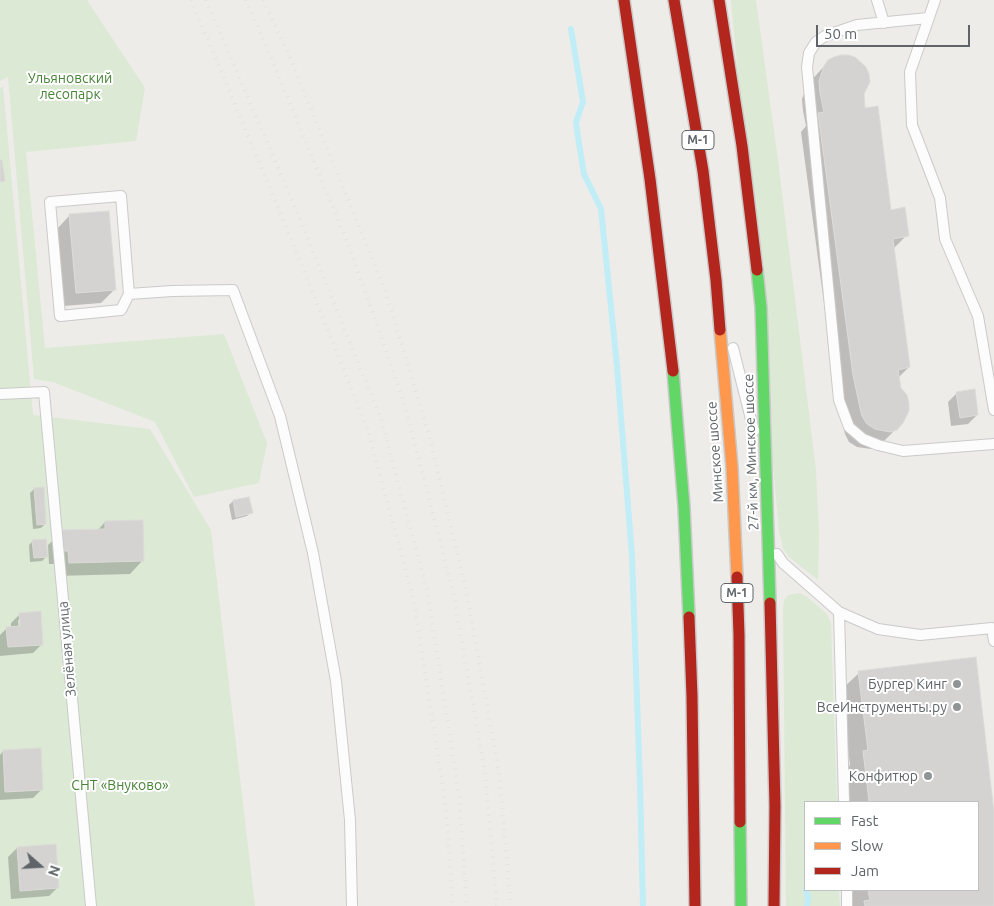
<!DOCTYPE html>
<meta charset="utf-8">
<style>
body{margin:0}
#map{position:relative;width:994px;height:906px;overflow:hidden;background:#eeece9;font-family:Ubuntu,sans-serif}
canvas{display:block}
.legend{position:absolute;left:804px;top:801px;width:175px;height:90px;box-sizing:border-box;background:#fff;border:1px solid #bfc1c2;margin:0;padding:6px 9px;list-style:none;font-size:15px;color:#5e6467}
.legend li{display:flex;align-items:center;gap:10px;height:25px}
.legend b{width:25px;border:1px solid #bfc1c2}
.north{position:absolute;left:15px;top:841px;width:50px;height:50px;-webkit-text-stroke:4px #fff;paint-order:stroke;rotate:109deg;font-size:14px;font-weight:700;line-height:20px;text-align:center;color:#5e6467}
.north::after{content:'';display:block;margin:auto;width:18px;height:22px;background:#5e6467;clip-path:polygon(50% 0,100% 100%,50% 72%,0 100%)}
.scale{position:absolute;left:816px;top:25px;width:154px;height:22px;box-sizing:border-box;border:2px solid #5e6467;border-top:0;padding-left:6px;font-size:15px;line-height:18px;white-space:nowrap;color:#5e6467;-webkit-text-stroke:4px #fff;paint-order:stroke}
</style>
<div id="map">
<canvas width="994" height="906"></canvas>
<ul class="legend">
<li><b style="height:6px;background:#63d668"></b>Fast</li>
<li><b style="height:6px;background:#ff974d"></b>Slow</li>
<li><b style="height:6px;background:#b3261e"></b>Jam</li>
</ul>
<div class="north">N</div>
<div class="scale">50 m</div>
</div>
<script>
const ctx = document.querySelector('canvas').getContext('2d');
ctx.lineJoin = 'round';
function fill(path, color) { ctx.fillStyle = color; ctx.fill(path, 'evenodd'); }
const shape = rows => new Path2D(rows.map(r => 'M' + r).join(''));
function stroke(path, color, width, dash) { ctx.strokeStyle = color; ctx.lineWidth = width; ctx.lineCap = dash ? 'butt' : 'round'; ctx.setLineDash(dash || []); ctx.stroke(path); }
function label(font, color, halo, rows, align = 'center') {
  ctx.font = font + ' Ubuntu,sans-serif'; ctx.lineWidth = 4; ctx.setLineDash([]); ctx.textBaseline = 'middle'; ctx.strokeStyle = halo; ctx.fillStyle = color; for (const [text, x, y, turn = 0] of rows) {
    ctx.save(); ctx.translate(x, y); ctx.rotate((+turn || 0) * Math.PI / 180); ctx.textAlign = isNaN(turn) ? turn : align; if (halo) ctx.strokeText(text, 0, 0); ctx.fillText(text, 0, 0); ctx.restore();
  }
}
fill(shape([
 [0,0,87,0,145,88,136,141,26,152,45,348,224,334,267,443,259,483,194,497,155,422,53,382,34,379,8,77,0,81],
 [731,0,756,0,778,160,816,470,819,533,818,580,789,557,783,548,779,531],
 [3,86,33,415,150,429,211,530,255,906,0,906,0,88],
 [800,593,807,597,827,614,831,623,837,802,805,802,805,890,839,890,840,906,786,906,783,608,784,600,788,595]
]), '#dce9d5');
fill(shape([
 [829,61,863,94,864,110,890,211,907,235,893,249,909,367,898,378,902,423,878,447,871,449,857,447,849,442,845,434,843,426,836,393,801,132,806,126,803,111,802,99,807,85],
 [70,215,115,289,101,303,63,306,57,229],
 [957,393,977,415,968,424,951,426,948,402],
 [34,489,45,524,41,528,33,529,30,493],
 [233,501,251,512,247,516,232,520,229,505],
 [105,522,143,560,130,574,56,576,55,564,49,564,48,545,62,532,97,531],
 [33,541,46,557,42,561,30,562,29,545],
 [20,614,42,644,33,653,0,656,0,635,7,628,11,628,11,623],
 [18,620,21,620,19,632],
 [975,659,994,823,994,906,851,906,849,890,978,890,978,802,850,802,846,769,850,765,841,690,859,673],
 [3,751,42,789,33,798,0,800,0,755],
 [17,848,58,887,49,896,11,899,8,857]
]), '#0003');
stroke(shape([
 [571,29,583,102,576,122,578,137,584,174,601,209,617,366,632,556,640,784,643,906],
 [806,890,808,898,807,906]
]), '#c0edf6', 6);
const building = shape([
 [841,55,848,55,855,57,866,67,869,74,870,82,864,94,865,108,878,106,891,210,905,207,909,236,893,239,910,367,898,370,901,388,907,395,909,403,909,411,903,423,897,430,890,432,875,429,867,424,862,416,860,408,853,375,818,113,824,112,820,93,819,81,824,66,828,60,834,57,841,55],
 [0,160,2,160,5,181,0,182,0,160],
 [109,211,116,290,76,293,69,214,109,211],
 [975,389,978,415,960,418,956,392,975,389],
 [44,487,46,524,37,525,34,488,44,487],
 [249,497,253,513,236,517,233,500,249,497],
 [143,520,144,561,69,563,68,551,62,551,61,530,105,529,105,521,143,520],
 [46,539,48,557,34,558,32,540,46,539],
 [41,611,43,645,8,647,6,627,20,626,19,613,41,611],
 [976,657,994,812,994,906,865,906,864,901,870,900,868,890,978,890,978,802,864,802,869,801,863,751,868,750,858,671,976,657],
 [41,748,43,790,5,792,3,750,41,748],
 [56,844,59,888,20,891,17,847,56,844]
]);
fill(building, '#d5d3d2');
stroke(building, '#dddbd8', 1);
const lane = shape([
 [877,0,884,23],
 [935,0,910,72,912,125,940,198,945,239,978,316,994,410],
 [928,18,857,25,825,36,816,42,809,53,807,67,839,400,849,427,863,439,878,445,903,451,994,444],
 [121,196,129,294,121,310,60,316,50,202,121,196],
 [129,294,172,291,233,290,280,416,313,553,336,681,350,820,352,906],
 [733,348,754,431],
 [0,394,44,392,91,906],
 [777,554,783,563,839,612,878,629,920,635,992,628,994,641],
 [839,612,844,802],
 [847,890,847,906]
]);
const fast = shape([
 [757,270,761,307,770,603],
 [673,371,684,507,689,617],
 [740,822,741,906]
]);
const slow = shape([
 [720,330,732,467,737,577]
]);
const jam = shape([
 [624,0,650,179,673,371],
 [674,0,703,171,716,280,720,330],
 [719,0,742,146,757,270],
 [737,577,739,635,740,822],
 [770,603,775,806,774,906],
 [689,617,692,696,695,906]
]);
stroke(lane, '#cacaca', 12);
stroke(fast, '#cacac9', 14);
stroke(slow, '#cacac9', 14);
stroke(jam, '#cacac9', 14);
stroke(lane, '#fcfcfc', 10);
stroke(fast, '#63d668', 11);
stroke(slow, '#ff974d', 11);
stroke(jam, '#b3261e', 11);
stroke(shape([
 [191,0,278,207,367,427,414,601,445,802,453,906],
 [206,0,294,205,381,419,428,594,459,797,467,906],
 [246,0,270,55,350,249,404,402,453,591,485,772,497,906],
 [263,0,286,48,384,287,429,435,466,590,499,772,511,906]
]), '#e3e3e2', 4, [1, 6]);
for (const [x, y, r, color] of [
 [957,684,5,"#909494"],
 [957,707,5,"#909494"],
 [928,776,5,"#909494"]
]) { const dot = new Path2D(); dot.arc(x, y, r, 0, 2 * Math.PI); ctx.fillStyle = color; ctx.fill(dot); stroke(dot, '#fff', 2); }
for (const [x, y, w] of [
 [698,140,32],
 [737,593,32]
]) { const box = new Path2D(); box.roundRect(x - w / 2, y - 9.5, w, 19, 4); ctx.fillStyle = '#fff'; ctx.fill(box); stroke(box, '#5e6467', 1); }
label('bold 12px', '#5e6467', null, [
 ["М-1",698,140],
 ["М-1",737,593]
]);
label('14px', '#498339', '#fff', [
 ["Ульяновский",70,78],
 ["лесопарк",70,94],
 ["СНТ «Внуково»",120,785]
]);
label('14px', '#5e6467', '#fff', [
 ["Минское шоссе",715,452,-94],
 ["27-й км, Минское шоссе",751,452,-92],
 ["Зелёная улица",67,649,-95]
]);
label('14px', '#5e6467', '#fff', [
 ["Бургер Кинг",947,684],
 ["ВсеИнструменты.ру",947,707],
 ["Конфитюр",918,776]
], 'right');
</script>
